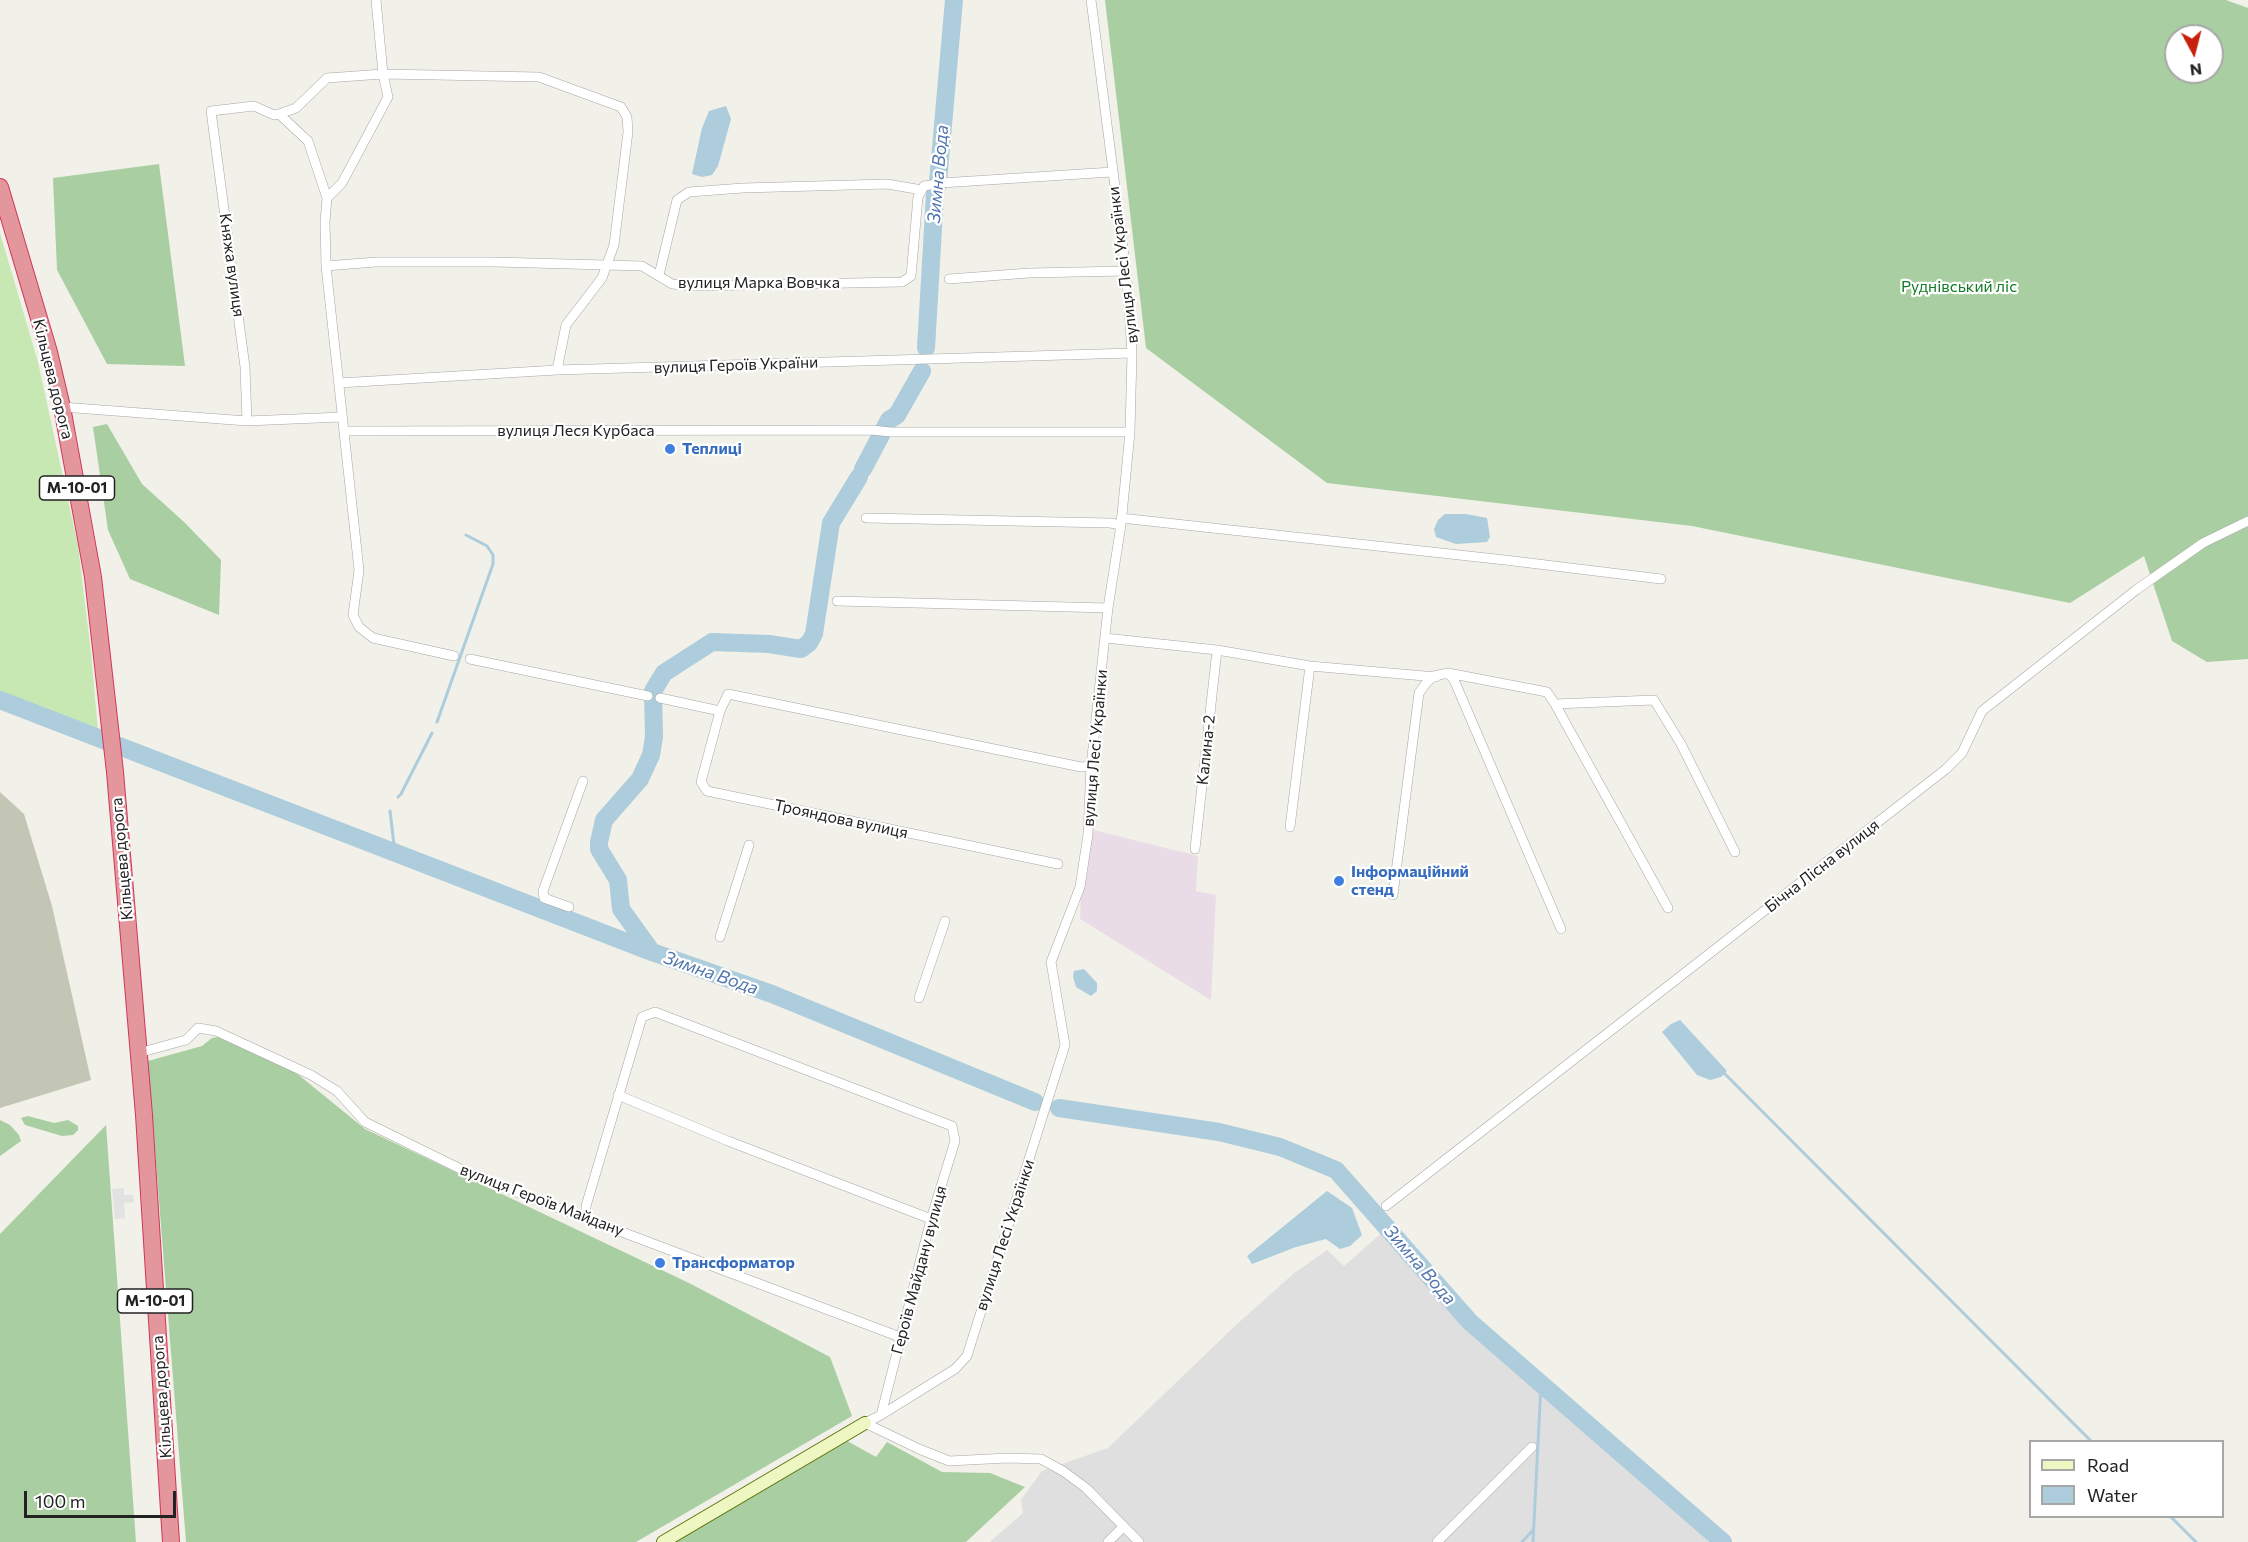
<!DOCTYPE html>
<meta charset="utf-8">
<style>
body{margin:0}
#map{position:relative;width:2248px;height:1542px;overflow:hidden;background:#f1f0e9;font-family:Commissioner,sans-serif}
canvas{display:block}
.legend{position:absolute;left:2029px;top:1440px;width:195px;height:78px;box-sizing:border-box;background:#fff;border:2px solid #a7a7a7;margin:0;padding:8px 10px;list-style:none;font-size:18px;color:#222}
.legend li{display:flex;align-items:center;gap:12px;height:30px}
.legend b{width:30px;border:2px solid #a7a7a7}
.north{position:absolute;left:2164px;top:24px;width:60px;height:60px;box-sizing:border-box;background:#fff;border:2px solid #a7a7a7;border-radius:50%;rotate:173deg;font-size:16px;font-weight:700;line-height:24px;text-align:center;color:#222}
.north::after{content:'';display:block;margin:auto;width:21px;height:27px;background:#c7210d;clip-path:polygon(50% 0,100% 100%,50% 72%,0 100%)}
.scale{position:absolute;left:24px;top:1491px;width:152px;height:27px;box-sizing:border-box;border:3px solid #222;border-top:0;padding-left:8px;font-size:18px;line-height:21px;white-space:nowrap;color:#222;-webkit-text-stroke:4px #fff;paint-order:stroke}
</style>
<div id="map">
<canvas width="2248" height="1542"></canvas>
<ul class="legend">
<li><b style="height:8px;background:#eef6c2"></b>Road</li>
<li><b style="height:16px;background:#adccdc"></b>Water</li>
</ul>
<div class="north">N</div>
<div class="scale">100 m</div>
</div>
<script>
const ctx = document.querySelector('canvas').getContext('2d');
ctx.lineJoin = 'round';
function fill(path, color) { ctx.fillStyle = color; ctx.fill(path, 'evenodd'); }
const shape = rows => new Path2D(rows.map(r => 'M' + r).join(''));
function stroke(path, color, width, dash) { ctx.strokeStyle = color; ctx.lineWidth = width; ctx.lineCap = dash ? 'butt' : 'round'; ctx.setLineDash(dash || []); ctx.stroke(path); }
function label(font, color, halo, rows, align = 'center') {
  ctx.font = font + ' Commissioner,sans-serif'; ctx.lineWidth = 4.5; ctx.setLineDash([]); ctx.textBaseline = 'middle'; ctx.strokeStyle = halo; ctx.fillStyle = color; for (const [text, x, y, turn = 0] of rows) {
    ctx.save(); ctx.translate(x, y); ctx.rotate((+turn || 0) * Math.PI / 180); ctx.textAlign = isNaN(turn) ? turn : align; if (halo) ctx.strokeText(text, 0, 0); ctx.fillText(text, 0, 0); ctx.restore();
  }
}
fill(shape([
 [1385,1230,1709,1542,990,1542,1023,1513,1021,1500,1042,1471,1108,1448,1235,1326,1293,1274,1327,1250,1344,1266]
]), '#e0dfdf');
fill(shape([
 [1090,829,1198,856,1196,891,1216,895,1211,1000,1080,919,1082,873]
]), '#eadce6');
fill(shape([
 [0,792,24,814,52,906,91,1080,0,1108]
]), '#c4c6b5');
fill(shape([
 [0,233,38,362,78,546,91,653,98,732,0,695]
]), '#c7e7b3');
fill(shape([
 [1105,0,2226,0,2248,8,2248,659,2207,662,2172,641,2144,556,2070,603,1692,526,1327,483,1146,348],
 [2176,36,2212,36,2212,72,2176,72],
 [159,164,185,366,107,364,57,270,53,178],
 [107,424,142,484,184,522,221,560,219,615,130,579,108,530,93,427],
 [229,1035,295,1072,365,1129,689,1283,830,1357,852,1416,636,1542,186,1542,148,1061,202,1046,212,1038],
 [28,1116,54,1123,68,1120,78,1126,78,1130,73,1135,62,1136,25,1125,21,1118],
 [0,1120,10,1125,19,1135,21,1141,0,1156],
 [106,1125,136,1542,0,1542,0,1234],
 [840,1437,876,1457,887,1442,942,1472,990,1473,1025,1487,966,1542,671,1542]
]), '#a9cea1');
fill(shape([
 [124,1188,124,1195,133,1195,134,1202,124,1203,125,1218,115,1219,112,1189]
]), '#e2e2e2');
fill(shape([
 [726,106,731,119,718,166,712,175,702,177,692,174,702,128,709,111],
 [1445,514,1466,514,1487,518,1490,537,1487,542,1456,544,1436,537,1434,529,1438,520],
 [1084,969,1097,983,1097,991,1091,996,1076,987,1073,977,1074,971],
 [1680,1020,1727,1071,1721,1077,1710,1080,1697,1075,1662,1032,1671,1024],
 [1327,1191,1352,1208,1362,1235,1350,1246,1340,1249,1326,1239,1296,1247,1252,1264,1247,1256]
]), '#adccdc');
stroke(shape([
 [437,722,493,564,493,555,487,546,466,535],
 [398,797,401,794,432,733],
 [390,811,395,853],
 [1723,1072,2092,1442],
 [2170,1516,2196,1542],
 [1522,1542,1533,1530],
 [1533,1542,1541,1384]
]), '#adccdc', 3);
stroke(shape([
 [926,348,935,194,938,182,954,0],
 [863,469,889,420,897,415,922,371],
 [859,477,831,523,814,634,809,643,801,649,769,644,712,642,664,673,653,691,654,737,651,755,640,779,604,820,599,842,599,849,618,880,621,909,652,952,772,994,1035,1102],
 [0,700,652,952],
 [1059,1108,1219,1132,1280,1147,1336,1170,1470,1322,1723,1542]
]), '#adccdc', 18);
const street = shape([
 [376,0,383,74,388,97,342,183,327,198,325,222,326,266,359,570,353,615,359,627,373,638,454,656],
 [279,114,308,141,327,198],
 [941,183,1112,172],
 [326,266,376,262,495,262,642,266,672,284,694,286,902,282,911,276,918,197,924,186,936,184],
 [659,275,677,200,689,192,743,188,887,184,922,190],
 [949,279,1029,273,1126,271],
 [339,383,557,370,1132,353],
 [62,407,247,421,342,417],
 [247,421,245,367,211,111,254,106,274,115,279,114,296,108,327,78,383,74,539,77,621,107,627,117,628,132,614,245,602,278,566,325,557,370],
 [344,431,872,430,890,432,1130,432],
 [866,518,1110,523,1121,525],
 [1121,518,1505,560,1661,579],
 [837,601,1108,608],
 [1105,638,1217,650,1310,666,1436,677],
 [470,659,648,696],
 [1448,673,1454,680,1561,929],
 [660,698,720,711],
 [1555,704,1668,908],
 [1290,827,1310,666],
 [1195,849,1217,650],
 [1058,864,707,791,701,782,720,711,728,694,1081,767,1091,766],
 [1393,895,1419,693,1427,682,1434,676,1448,673,1547,692,1555,704,1654,700,1681,744,1735,852],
 [569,907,544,898,543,891,583,781],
 [720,937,749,845],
 [919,998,945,921],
 [138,1053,186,1040,198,1028,216,1031,311,1075,337,1091,365,1122,479,1178,900,1337],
 [618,1095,728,1141,931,1219],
 [1386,1206,1946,769,1962,753,1982,711,2136,590,2203,543,2248,521],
 [586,1218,586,1206,642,1017,655,1012,952,1126,955,1141,931,1219,881,1415],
 [865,1423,881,1415,955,1369,967,1356,1065,1045,1051,962,1080,887,1088,834,1091,766,1108,608,1121,525,1130,432,1132,353,1127,280,1091,0],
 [865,1423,919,1449,949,1461,1008,1458,1041,1459,1063,1471,1086,1488,1139,1542],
 [1108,1542,1123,1527],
 [1437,1542,1532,1447]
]);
const secondary = shape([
 [663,1542,865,1423]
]);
const highway = shape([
 [0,187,49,352,62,407,93,577,115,772,144,1115,171,1542]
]);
stroke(street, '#a6a6a6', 10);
stroke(secondary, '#5f750c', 14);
stroke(highway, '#d13559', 18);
stroke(street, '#fff', 9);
stroke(secondary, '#eef6c2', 12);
stroke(highway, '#e3979d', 16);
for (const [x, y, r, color] of [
 [670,449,6,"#3f7fe0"],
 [1339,881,6,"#3f7fe0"],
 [660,1263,6,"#3f7fe0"]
]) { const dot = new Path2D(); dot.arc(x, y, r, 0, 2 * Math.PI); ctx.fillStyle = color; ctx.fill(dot); stroke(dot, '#fff', 2); }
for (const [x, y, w] of [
 [77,488,75],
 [155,1301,75]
]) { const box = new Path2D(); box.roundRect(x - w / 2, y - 12, w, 24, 4.5); ctx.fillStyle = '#fff'; ctx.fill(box); stroke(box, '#222', 1.5); }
label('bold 15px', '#222', null, [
 ["М-10-01",77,488],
 ["М-10-01",155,1301]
]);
label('16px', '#222', '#fff', [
 ["Княжа вулиця",232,265,82],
 ["вулиця Лесі Українки",1123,265,-97],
 ["вулиця Марка Вовчка",759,283],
 ["вулиця Героїв України",736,365,-2],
 ["Кільцева дорога",53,379,76],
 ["вулиця Леся Курбаса",576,431],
 ["вулиця Лесі Українки",1095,748,-85],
 ["Калина-2",1206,750,-84],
 ["Трояндова вулиця",841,819,12],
 ["Кільцева дорога",122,859,-95],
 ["Бічна Лісна вулиця",1822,866,-38],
 ["вулиця Героїв Майдану",542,1200,21],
 ["вулиця Лесі Українки",1005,1235,-72],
 ["Героїв Майдану вулиця",919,1270,-75],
 ["Кільцева дорога",162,1397,-94]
]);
label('16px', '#137c27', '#fff', [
 ["Руднівський ліс",1959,287]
]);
label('bold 16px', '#366cbe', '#fff', [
 ["Теплиці",682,449],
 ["Інформаційний",1351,872],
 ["стенд",1351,890],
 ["Трансформатор",672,1263]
], 'left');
label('italic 18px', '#5376ad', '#fff', [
 ["Зимна Вода",938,174,-85],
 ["Зимна Вода",711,973,19],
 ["Зимна Вода",1420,1265,49]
]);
</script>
